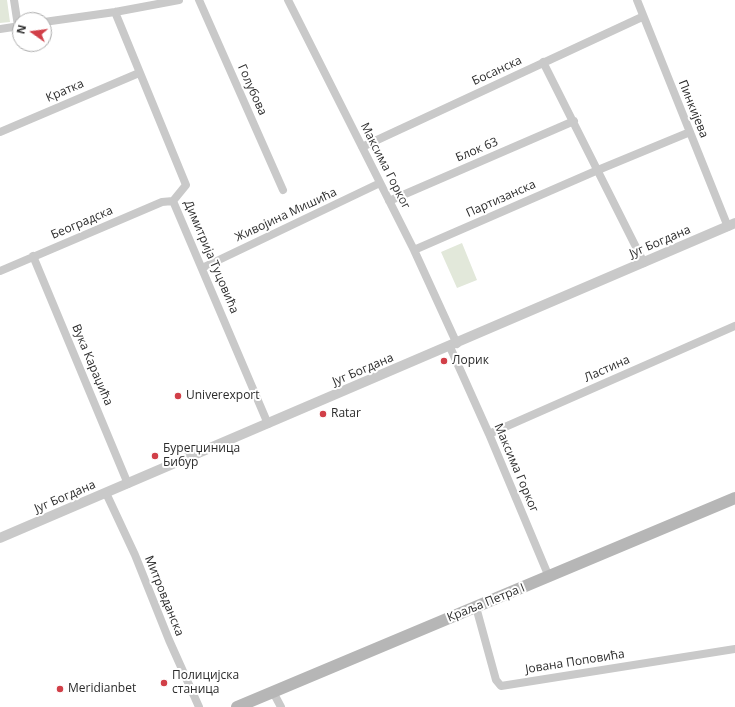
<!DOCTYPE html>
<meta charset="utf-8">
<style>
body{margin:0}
#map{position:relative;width:735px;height:707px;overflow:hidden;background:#fff;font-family:"Open Sans",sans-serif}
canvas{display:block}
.north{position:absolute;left:12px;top:12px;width:40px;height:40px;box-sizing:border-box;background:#fff;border:1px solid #ababab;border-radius:50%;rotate:284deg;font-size:11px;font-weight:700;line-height:16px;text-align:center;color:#2c2c2c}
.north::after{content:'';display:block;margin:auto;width:14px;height:18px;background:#d13f48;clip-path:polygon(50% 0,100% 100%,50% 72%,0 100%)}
</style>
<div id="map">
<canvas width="735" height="707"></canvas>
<div class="north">N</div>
</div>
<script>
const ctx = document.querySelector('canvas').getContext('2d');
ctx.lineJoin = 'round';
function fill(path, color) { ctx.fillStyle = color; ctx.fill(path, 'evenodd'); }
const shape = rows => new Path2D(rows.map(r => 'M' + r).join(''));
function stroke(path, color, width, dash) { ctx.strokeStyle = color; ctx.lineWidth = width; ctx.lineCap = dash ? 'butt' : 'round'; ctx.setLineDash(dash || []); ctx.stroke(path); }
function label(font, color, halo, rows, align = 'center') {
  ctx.font = font + ' "Open Sans",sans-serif'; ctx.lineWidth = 4; ctx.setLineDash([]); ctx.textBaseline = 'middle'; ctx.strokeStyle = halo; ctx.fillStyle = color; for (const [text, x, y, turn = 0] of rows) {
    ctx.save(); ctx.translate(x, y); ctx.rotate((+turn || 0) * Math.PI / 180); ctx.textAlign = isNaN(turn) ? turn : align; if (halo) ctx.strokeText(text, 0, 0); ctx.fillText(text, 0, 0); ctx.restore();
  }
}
fill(shape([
 [0,0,7,0,10,22,0,23],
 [462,243,477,280,457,288,441,252]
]), '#e2e8da');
stroke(shape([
 [14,0,18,26],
 [199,0,283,190],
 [288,0,414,250,457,344],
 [637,0,728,227],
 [115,12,186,185,173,201],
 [44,22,115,12,179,0],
 [0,29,20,26],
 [543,62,644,263],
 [0,132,139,73],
 [362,147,642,17],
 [173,201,268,424],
 [389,201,574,121],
 [414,250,598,170,690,132],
 [33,256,128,484],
 [202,268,380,183],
 [0,271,162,202,173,201],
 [450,347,489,434,549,577],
 [489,434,735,326],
 [106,493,135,555,169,640,199,707],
 [476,607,496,680,501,686,735,649],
 [273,692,281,707]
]), '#c9c9c9', 8);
stroke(shape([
 [0,538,735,223]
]), '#c9c9c9', 10);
stroke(shape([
 [237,707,735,498]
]), '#b6b6b6', 12);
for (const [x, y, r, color] of [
 [444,361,4,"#d13f48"],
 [178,396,4,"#d13f48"],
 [323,414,4,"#d13f48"],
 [155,456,4,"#d13f48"],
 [164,683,4,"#d13f48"],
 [60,689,4,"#d13f48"]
]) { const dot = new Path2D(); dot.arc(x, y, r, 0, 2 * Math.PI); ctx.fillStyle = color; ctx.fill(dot); stroke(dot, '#fff', 1.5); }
label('12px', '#2c2c2c', '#fff', [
 ["Босанска",497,71,-25],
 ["Голубова",252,90,66],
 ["Кратка",65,91,-23],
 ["Пинкијева",693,109,68],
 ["Блок 63",477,150,-23],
 ["Максима Горког",385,166,63],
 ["Партизанска",501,199,-24],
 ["Живојина Мишића",286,215,-25],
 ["Београдска",82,223,-23],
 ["Југ Богдана",660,242,-23],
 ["Димитрија Туцовића",211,257,67],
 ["Вука Караџића",92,365,67],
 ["Ластина",607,369,-24],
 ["Југ Богдана",363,370,-23],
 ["Максима Горког",516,468,67],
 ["Југ Богдана",65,497,-23],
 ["Митровданска",164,596,68],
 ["Краља Петра I",486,603,-22],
 ["Јована Поповића",575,662,-9]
]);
label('12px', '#2c2c2c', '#fff', [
 ["Лорик",452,361],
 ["Univerexport",186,396],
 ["Ratar",331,414],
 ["Бурегџиница",163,449],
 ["Бибур",163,463],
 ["Полицијска",172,676],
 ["станица",172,690],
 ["Meridianbet",68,689]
], 'left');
</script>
